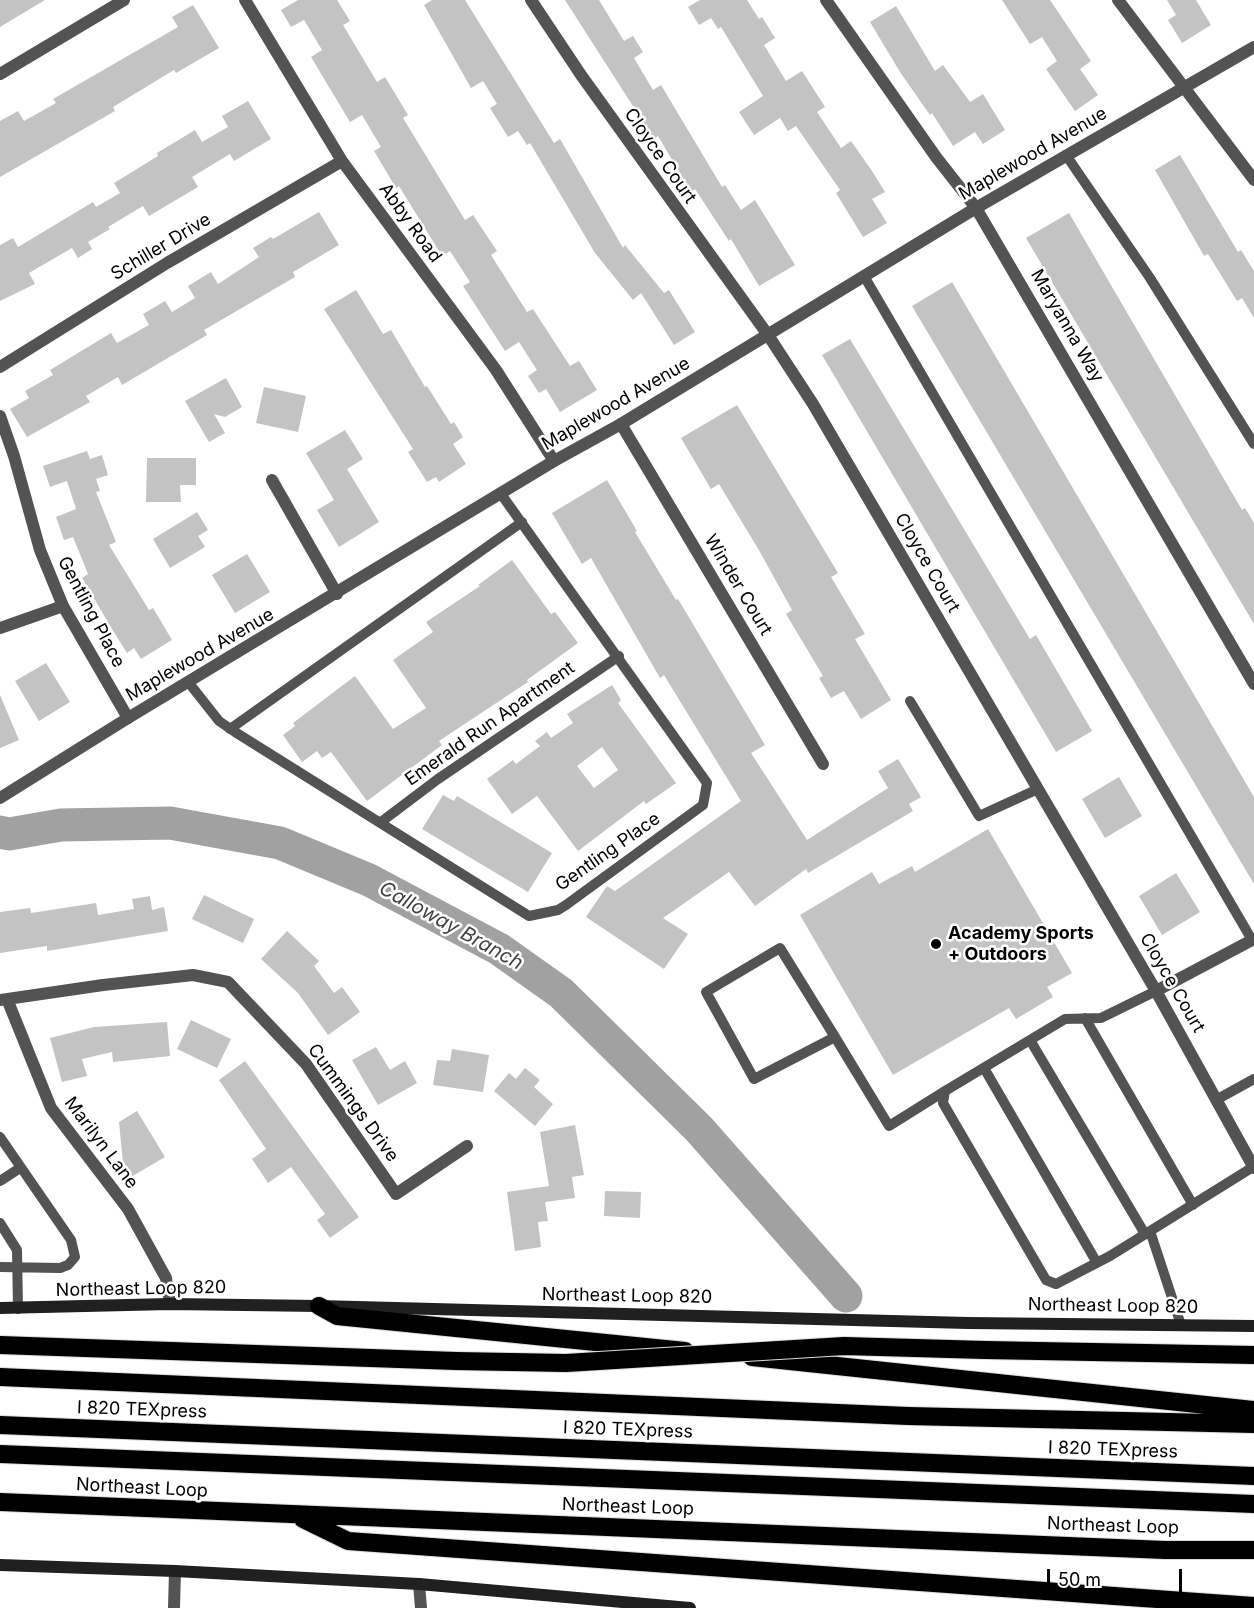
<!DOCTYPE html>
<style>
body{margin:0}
#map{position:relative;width:1254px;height:1608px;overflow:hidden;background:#fff;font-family:Inter,sans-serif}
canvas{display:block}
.scale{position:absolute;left:1047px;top:1569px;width:135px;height:27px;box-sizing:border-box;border:3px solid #000;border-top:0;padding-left:8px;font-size:18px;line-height:21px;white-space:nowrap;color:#000;-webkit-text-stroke:4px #fff;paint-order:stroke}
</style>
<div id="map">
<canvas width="1254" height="1608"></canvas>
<div class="scale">50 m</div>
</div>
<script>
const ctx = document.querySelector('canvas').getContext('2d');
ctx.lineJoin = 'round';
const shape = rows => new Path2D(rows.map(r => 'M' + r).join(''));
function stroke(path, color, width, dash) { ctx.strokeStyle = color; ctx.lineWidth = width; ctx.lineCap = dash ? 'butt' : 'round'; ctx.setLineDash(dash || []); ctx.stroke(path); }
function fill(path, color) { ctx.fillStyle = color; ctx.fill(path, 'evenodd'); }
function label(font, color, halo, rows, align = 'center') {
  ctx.font = font + ' Inter,sans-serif'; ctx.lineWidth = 5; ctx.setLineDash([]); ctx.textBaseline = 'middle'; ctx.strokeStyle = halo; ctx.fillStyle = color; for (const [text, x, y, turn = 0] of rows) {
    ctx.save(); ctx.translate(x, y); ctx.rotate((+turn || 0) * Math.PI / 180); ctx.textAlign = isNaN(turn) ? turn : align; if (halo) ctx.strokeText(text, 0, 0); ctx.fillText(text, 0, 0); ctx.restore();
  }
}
stroke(shape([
 [0,832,9,834,61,825,170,823,280,843,369,880,499,949,561,993,699,1129,846,1296]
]), '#a1a1a1', 33);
fill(shape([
 [0,0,45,0,0,27],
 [298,0,337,0,350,21,343,25,377,82,385,77,408,115,403,118,465,220,473,215,497,251,491,255,527,312,533,309,570,366,579,361,597,390,560,412,546,389,539,393,528,376,537,370,519,342,505,351,463,286,470,282,450,251,442,256,399,186,396,188,374,151,381,147,362,115,350,122,311,57,322,50,304,20,291,27,281,10],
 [432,0,465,0,554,143,560,139,623,248,625,245,664,293,669,290,695,332,674,345,641,293,633,300,595,253,530,143,527,145,518,131,508,137,490,108,497,104,483,81,471,88,424,5],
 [565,0,599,0,624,41,633,36,643,52,634,58,653,90,661,85,722,187,725,185,741,210,755,200,795,265,759,286,731,239,729,241,695,189,691,192,658,136,654,139],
 [700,0,747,0,759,19,762,17,775,38,764,45,786,81,802,71,825,107,817,112,841,148,851,141,872,171,885,192,872,199,887,223,863,237,836,193,840,190,796,126,788,131,780,118,754,135,739,112,763,96,721,27,718,29,711,18,699,25,688,7],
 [1002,0,1050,0,1091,61,1080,69,1098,95,1075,111,1046,69,1057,61,1042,37,1030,44],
 [1167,0,1196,0,1211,25,1182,43,1168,20,1176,15],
 [193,5,219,48,176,73,174,70,113,107,115,111,0,177,0,121,18,111,24,121,56,103,53,99,178,27,172,17],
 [896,6,935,71,943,65,970,102,983,94,1005,130,983,144,975,132,953,146,932,113,930,115,900,72,870,22],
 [248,101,271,139,234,161,230,154,192,177,198,187,149,216,143,206,108,227,110,229,88,242,92,249,78,258,72,248,29,273,35,284,0,301,0,245,13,238,18,247,93,202,96,207,120,193,114,183,158,156,157,153,195,130,202,142,228,127,222,116],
 [1180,155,1238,252,1241,250,1254,271,1254,318,1242,298,1237,301,1208,254,1204,256,1155,170],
 [319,212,339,245,293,272,295,277,204,330,207,335,122,385,118,377,86,396,90,402,27,437,10,409,29,398,25,391,53,375,50,370,111,333,117,343,149,325,143,314,165,301,172,312,195,298,188,286,211,272,218,284,259,257,253,248,271,237,273,239],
 [1069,213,1242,510,1245,508,1254,523,1254,624,1026,238],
 [952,282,1254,797,1254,884,912,306],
 [356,290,383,334,391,330,425,387,427,386,451,424,454,422,463,437,453,444,466,464,439,482,436,477,427,482,408,452,413,449,324,309],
 [850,339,1030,639,1036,635,1092,731,1056,752,822,355],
 [226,378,242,407,225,417,214,414,225,433,209,442,185,401],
 [264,387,306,396,298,432,256,423],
 [737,405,838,573,831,577,865,634,855,639,891,700,861,719,844,691,831,698,819,678,823,676,786,614,792,610,760,552,719,484,711,489,681,438],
 [345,430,363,459,347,469,379,522,339,547,317,510,334,500,306,453],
 [87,451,90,459,102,455,108,475,96,479,100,491,96,492,116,542,109,545,149,610,153,608,172,640,141,659,134,648,127,653,112,629,82,578,88,574,73,537,64,540,56,517,76,509,67,481,50,487,43,466],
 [147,458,196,458,196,485,180,485,181,502,146,502],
 [607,480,637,531,635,532,676,600,678,599,765,745,751,753,807,840,888,788,878,771,898,759,921,797,909,804,913,811,808,873,806,869,755,906,729,872,663,918,688,934,664,969,586,917,607,886,615,891,741,801,664,675,660,678,591,558,582,564,552,513],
 [197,512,208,530,198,536,205,547,170,568,153,539],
 [247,554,270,592,235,613,212,575],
 [512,560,551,614,555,612,578,643,527,680,528,682,439,741,442,745,367,801,331,752,322,758,317,751,302,762,283,735,295,726,293,723,355,676,393,729,426,708,393,660,433,632,426,622,480,586,478,585],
 [46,663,70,702,39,721,15,681],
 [612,685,621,700,618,703,676,783,646,804,644,801,578,851,537,796,512,814,487,779,513,760,516,764,540,746,535,741,547,732,551,738,573,723,567,714],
 [602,747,618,770,594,788,577,766],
 [0,695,19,740,0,748],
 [1119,777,1142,816,1105,838,1082,799],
 [443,795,454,801,457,796,552,853,528,892,422,829],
 [988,829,1072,973,1047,987,1053,997,1016,1019,1009,1008,893,1075,800,915,872,872,879,884,912,866,915,872],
 [1176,873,1200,912,1162,935,1139,896],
 [204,895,254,919,243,943,192,919],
 [150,896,152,910,164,907,168,931,47,951,47,946,0,953,0,912,30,908,31,913,96,903,98,915,134,909,132,899],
 [287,931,319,961,314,966,334,993,342,987,360,1012,328,1035,298,993,261,959],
 [191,1020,231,1039,217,1068,177,1049],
 [167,1022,170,1056,113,1062,112,1052,82,1059,87,1076,62,1082,50,1038,94,1027],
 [376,1047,390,1070,405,1061,417,1083,378,1105,352,1060],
 [452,1049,489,1055,483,1092,433,1085,437,1060,450,1061],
 [245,1061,359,1217,330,1238,317,1220,325,1214,291,1167,268,1183,252,1159,266,1149,219,1080],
 [525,1068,540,1080,534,1087,553,1104,535,1126,494,1091,509,1073,516,1079],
 [137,1111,165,1157,131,1177,123,1163,119,1122],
 [575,1125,584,1175,572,1177,575,1198,545,1202,548,1221,538,1222,541,1247,515,1251,507,1192,549,1186,540,1132],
 [605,1191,641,1192,640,1218,604,1216]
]), '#c3c3c3');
const motorway = shape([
 [319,1306,337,1316,685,1351],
 [0,1345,456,1361],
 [985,1350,1254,1355],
 [752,1357,1254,1410],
 [0,1377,908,1416,1254,1424],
 [0,1425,1254,1476],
 [0,1454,1254,1504],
 [0,1502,1165,1550,1254,1550],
 [303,1519,348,1541,1254,1606]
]);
stroke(motorway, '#dbdbdb', 20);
stroke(shape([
 [1066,155,1150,278,1254,444],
 [864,276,1252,940],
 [189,683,219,721,235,732,529,916,558,910,566,905,703,805,707,783,501,494],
 [910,701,979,816,1038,789],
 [230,729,522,522],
 [381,822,438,779,619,656],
 [1156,991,1101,1018,1065,1019,945,1091,943,1103,1046,1280,1056,1284,1110,1256,1253,1167],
 [1085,1018,1193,1205],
 [835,1037,754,1079,706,992,780,948,835,1037,889,1126,945,1091],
 [1030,1040,1145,1234],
 [984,1068,1097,1263],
 [1216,1100,1254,1079],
 [0,1137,71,1240,75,1257,68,1265,60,1268,0,1267],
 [0,1181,20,1168],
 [0,1223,17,1250,18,1309],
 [1150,1231,1181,1325]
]), '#535353', 10);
stroke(shape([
 [245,0,342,161,496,370,554,461],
 [531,0,581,75,768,335,813,404,1156,991,1254,1168],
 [826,0,936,157,976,208,1254,684],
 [1118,0,1254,180],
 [0,74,124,0],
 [0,367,167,263,342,161],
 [0,416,14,456,40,550,63,606,128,718],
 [621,424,823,764],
 [272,480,337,594],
 [0,628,63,606],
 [1156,991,1254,939],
 [7,999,51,1108,128,1209,166,1278,170,1304],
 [0,1000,103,985,193,975,228,982,306,1064,396,1194,467,1146],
 [174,1608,175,1571]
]), '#535353', 12);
stroke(shape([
 [0,798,128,718,554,461,621,424,976,208,1254,47],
 [419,1584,421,1608]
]), '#535353', 12);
stroke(shape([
 [0,1308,170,1304,319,1306,968,1323,1254,1326],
 [0,1565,175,1571,419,1584,690,1608]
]), '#202020', 12);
stroke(motorway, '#000', 18);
const motorwayBridge = shape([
 [456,1361,566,1363,844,1346,985,1350]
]);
stroke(motorwayBridge, '#dbdbdb', 20, []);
stroke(motorwayBridge, '#000', 18);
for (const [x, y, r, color] of [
 [936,944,6,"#000"]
]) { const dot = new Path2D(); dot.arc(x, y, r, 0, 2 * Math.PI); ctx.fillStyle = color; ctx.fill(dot); stroke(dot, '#fff', 2); }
label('18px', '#000', '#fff', [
 ["Maplewood Avenue",1033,154,-30],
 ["Cloyce Court",660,156,55],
 ["Abby Road",410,223,54],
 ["Schiller Drive",161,247,-31],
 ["Maryanna Way",1067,326,60],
 ["Maplewood Avenue",616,404,-30],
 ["Cloyce Court",927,563,60],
 ["Winder Court",738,585,59],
 ["Gentling Place",91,612,62],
 ["Maplewood Avenue",200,655,-30],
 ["Emerald Run Apartment",490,724,-35],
 ["Gentling Place",608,852,-35],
 ["Cloyce Court",1172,983,60],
 ["Cummings Drive",353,1103,54],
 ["Marilyn Lane",101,1143,53],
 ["Northeast Loop 820",141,1289,-1],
 ["Northeast Loop 820",627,1296,1],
 ["Northeast Loop 820",1113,1306,1],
 ["I 820 TEXpress",142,1410,2],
 ["I 820 TEXpress",628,1430,2],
 ["I 820 TEXpress",1113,1450,2],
 ["Northeast Loop",142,1488,3],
 ["Northeast Loop",628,1507,2],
 ["Northeast Loop",1113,1526,2]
]);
label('bold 18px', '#000', '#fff', [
 ["Academy Sports",948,934],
 ["+ Outdoors",948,955]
], 'left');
label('italic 20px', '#424242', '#fff', [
 ["Calloway Branch",451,926,29]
]);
</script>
